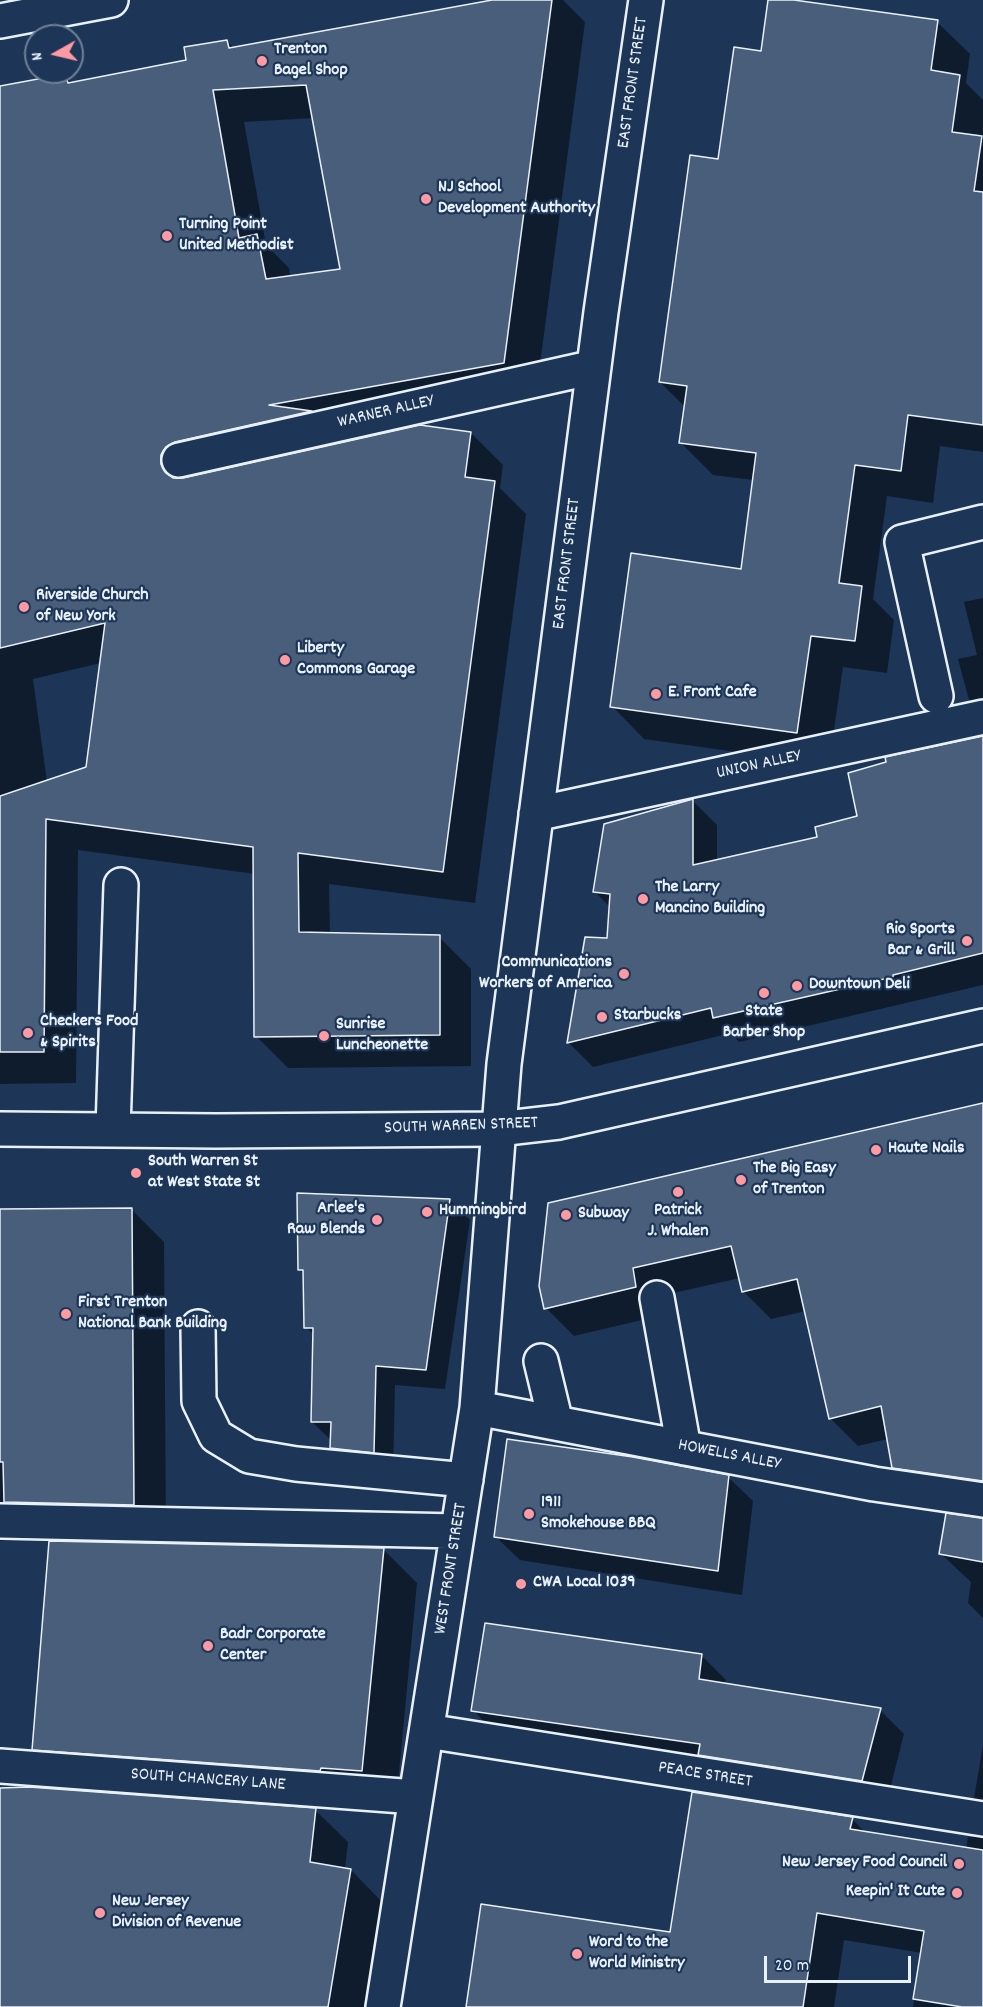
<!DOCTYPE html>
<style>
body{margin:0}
#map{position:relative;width:983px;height:2007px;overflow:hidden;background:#1d3557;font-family:Dekko,sans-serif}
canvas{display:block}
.north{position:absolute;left:24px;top:24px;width:60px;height:60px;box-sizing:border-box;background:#1d3557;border:2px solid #6e8097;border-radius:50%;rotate:262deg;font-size:16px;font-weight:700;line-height:24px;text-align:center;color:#e8f1f8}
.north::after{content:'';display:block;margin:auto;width:21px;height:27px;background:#ff9aa2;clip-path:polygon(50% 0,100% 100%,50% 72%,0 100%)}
.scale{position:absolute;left:764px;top:1956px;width:147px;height:27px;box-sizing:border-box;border:3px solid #e8f1f8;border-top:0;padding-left:8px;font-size:18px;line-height:21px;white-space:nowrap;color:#e8f1f8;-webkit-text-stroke:4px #1d3557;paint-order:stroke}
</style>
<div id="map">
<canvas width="983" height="2007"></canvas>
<div class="north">N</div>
<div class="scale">20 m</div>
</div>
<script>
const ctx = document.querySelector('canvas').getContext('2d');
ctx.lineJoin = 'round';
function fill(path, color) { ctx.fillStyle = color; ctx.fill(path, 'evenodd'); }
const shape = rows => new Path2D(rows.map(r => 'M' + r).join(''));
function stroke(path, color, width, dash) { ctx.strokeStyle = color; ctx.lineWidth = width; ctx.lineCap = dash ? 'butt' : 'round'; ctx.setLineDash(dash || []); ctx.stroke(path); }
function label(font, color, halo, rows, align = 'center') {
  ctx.font = font + ' Dekko,sans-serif'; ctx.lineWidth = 4.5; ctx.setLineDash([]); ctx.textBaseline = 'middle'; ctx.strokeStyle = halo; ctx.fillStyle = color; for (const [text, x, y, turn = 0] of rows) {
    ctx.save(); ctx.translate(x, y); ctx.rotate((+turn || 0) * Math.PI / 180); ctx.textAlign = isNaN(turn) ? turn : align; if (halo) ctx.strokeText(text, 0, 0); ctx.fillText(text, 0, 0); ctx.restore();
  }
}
fill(shape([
 [500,0,563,0,585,22,536,395,331,432,343,444,471,433,503,465,500,488,526,514,475,903,329,884,330,934,439,937,471,969,471,1066,288,1068,256,1036,255,874,78,850,76,1083,0,1084,0,87,65,75,73,83,188,61,227,41,234,48],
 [314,118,342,270,290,277,289,268,266,245,244,122],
 [101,663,87,768,47,782,33,679],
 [770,0,937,22,970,54,966,83,983,100,983,452,940,446,933,503,887,496,873,599,894,620,887,673,843,667,829,765,644,739,612,706,742,570,754,480,713,475,680,442,685,407,660,382,719,160,762,52],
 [983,598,983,714,969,700,958,659,977,655,964,602],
 [983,738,983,985,739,1042,731,1033,593,1067,569,1043,586,939,608,939,610,907,594,891,693,801,717,825,717,861,819,838,859,817],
 [983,1104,983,1504,921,1495,893,1467,888,1439,858,1446,830,1418,806,1311,771,1319,743,1291,740,1278,660,1296,663,1315,574,1336,546,1308],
 [298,1195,450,1200,470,1220,445,1389,395,1385,393,1472,352,1468,332,1448,332,1441,312,1422,314,1335,306,1327,305,1275,299,1269],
 [0,1210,132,1210,164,1242,166,1537,33,1534,20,1540,0,1541],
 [728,1477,753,1501,742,1595,520,1560,495,1536],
 [983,1518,983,1618,968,1603,971,1582,940,1553],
 [384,1550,417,1583,396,1804,68,1783,34,1749],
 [701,1655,726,1680,725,1685,880,1710,904,1734,886,1805,497,1735,473,1710],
 [983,1745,983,1806,974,1798],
 [0,1789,315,1810,348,1842,345,1869,351,1870,383,1903,366,2007,0,2007],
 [852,1819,866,1833,966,1849,968,1837,983,1837,983,2007,913,2007,922,1953,844,1940,834,2007,467,2007,671,1934]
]), '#0007');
const building = shape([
 [492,0,552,0,504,363,269,405,312,411,175,442,166,447,161,455,161,464,165,472,173,478,183,478,420,425,471,432,465,477,495,481,443,872,298,853,299,932,440,935,440,1035,254,1037,253,847,46,819,44,1052,0,1052,0,796,86,767,105,623,0,648,0,86,65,74,68,83,186,60,184,47,227,40,229,48,492,0],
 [306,85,340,269,266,279,257,234,239,238,213,90,306,85],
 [768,0,794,0,938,20,931,70,960,75,952,132,982,136,974,191,983,192,983,425,908,415,901,471,855,465,839,583,862,586,855,641,811,636,797,733,610,707,631,553,741,569,756,453,679,443,687,386,659,382,690,155,718,159,734,47,761,51,768,0],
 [983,736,983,953,893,975,893,977,713,1018,711,1008,567,1043,585,937,607,938,610,894,593,892,604,824,693,799,693,865,817,837,815,827,857,816,848,773,886,762,885,757,983,736],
 [983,1103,983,1481,892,1468,881,1406,829,1419,797,1279,742,1292,731,1246,633,1268,636,1287,544,1309,539,1286,548,1203,983,1103],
 [297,1193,450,1199,426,1370,376,1366,374,1453,330,1448,331,1422,311,1422,313,1328,304,1328,303,1270,298,1270,297,1193],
 [132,1208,134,1505,4,1502,3,1462,0,1462,0,1209,132,1208],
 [507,1439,633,1457,729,1475,718,1571,494,1537,507,1439],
 [946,1513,983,1518,983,1562,939,1554,946,1513],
 [49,1541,384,1548,362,1771,321,1768,320,1771,32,1750,49,1541],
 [485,1623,702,1654,699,1679,881,1708,862,1781,698,1755,700,1744,471,1711,485,1623],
 [29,1787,316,1808,310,1862,351,1869,328,2007,0,2007,0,1788,29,1787],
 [692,1792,853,1817,850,1829,983,1850,983,2007,962,2007,913,1999,924,1931,817,1913,803,2007,466,2007,481,1904,670,1932,692,1792]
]);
fill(building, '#495e7a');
stroke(building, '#e8f1f8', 1.5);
const minor = shape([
 [179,460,594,367],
 [936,696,902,542,983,522],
 [536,814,983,717],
 [113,1129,121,885],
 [657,1298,684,1448],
 [198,1327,199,1401,216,1436,249,1456,296,1464,466,1480],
 [541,1361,556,1423],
 [477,1408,874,1484,983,1500],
 [0,1521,457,1531],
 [427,1731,983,1819],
 [0,1766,416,1797],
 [383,2007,477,1408,504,1064,601,312,646,0]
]);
const major = shape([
 [0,21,111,0],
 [0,1129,216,1131,498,1129,559,1122,983,1026]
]);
stroke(minor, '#e8f1f8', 38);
stroke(major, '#e8f1f8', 38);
stroke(minor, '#1d3557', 33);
stroke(major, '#1d3557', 33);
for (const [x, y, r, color] of [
 [262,61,6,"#ff9aa2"],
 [426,199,6,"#ff9aa2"],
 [167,236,6,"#ff9aa2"],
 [24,607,6,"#ff9aa2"],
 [285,660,6,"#ff9aa2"],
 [656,694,6,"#ff9aa2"],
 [643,899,6,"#ff9aa2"],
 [967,941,6,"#ff9aa2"],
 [624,974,6,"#ff9aa2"],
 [797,986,6,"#ff9aa2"],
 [764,993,6,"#ff9aa2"],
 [602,1017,6,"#ff9aa2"],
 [28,1033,6,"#ff9aa2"],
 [324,1036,6,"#ff9aa2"],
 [876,1150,6,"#ff9aa2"],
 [136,1173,6,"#ff9aa2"],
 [741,1180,6,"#ff9aa2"],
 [678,1192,6,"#ff9aa2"],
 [427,1212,6,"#ff9aa2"],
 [566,1215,6,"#ff9aa2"],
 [377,1220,6,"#ff9aa2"],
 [66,1314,6,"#ff9aa2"],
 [529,1514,6,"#ff9aa2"],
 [521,1584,6,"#ff9aa2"],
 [208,1646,6,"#ff9aa2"],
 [959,1864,6,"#ff9aa2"],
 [957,1893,6,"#ff9aa2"],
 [100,1913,6,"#ff9aa2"],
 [577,1954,6,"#ff9aa2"]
]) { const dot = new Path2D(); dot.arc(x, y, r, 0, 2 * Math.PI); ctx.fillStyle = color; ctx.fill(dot); stroke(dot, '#1d3557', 2); }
label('bold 18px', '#e8f1f8', '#1d3557', [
 ["Trenton",274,51],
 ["Bagel Shop",274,72],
 ["NJ School",438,189],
 ["Development Authority",438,210],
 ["Turning Point",179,226],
 ["United Methodist",179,247],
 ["Riverside Church",36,597],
 ["of New York",36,618],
 ["Liberty",297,650],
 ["Commons Garage",297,671],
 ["E. Front Cafe",668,694],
 ["The Larry",655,889],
 ["Mancino Building",655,910],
 ["Rio Sports",955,931,"right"],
 ["Bar & Grill",955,952,"right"],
 ["Communications",612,964,"right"],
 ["Workers of America",612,985,"right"],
 ["Downtown Deli",809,986],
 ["State",764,1013,"center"],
 ["Barber Shop",764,1034,"center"],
 ["Starbucks",614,1017],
 ["Checkers Food",40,1023],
 ["& Spirits",40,1044],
 ["Sunrise",336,1026],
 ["Luncheonette",336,1047],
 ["Haute Nails",888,1150],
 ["South Warren St",148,1163],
 ["at West State St",148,1184],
 ["The Big Easy",753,1170],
 ["of Trenton",753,1191],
 ["Arlee's",365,1210,"right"],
 ["Raw Blends",365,1231,"right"],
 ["Hummingbird",439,1212],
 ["Patrick",678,1212,"center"],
 ["J. Whalen",678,1233,"center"],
 ["Subway",578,1215],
 ["First Trenton",78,1304],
 ["National Bank Building",78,1325],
 ["1911",541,1504],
 ["Smokehouse BBQ",541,1525],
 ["CWA Local 1039",533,1584],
 ["Badr Corporate",220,1636],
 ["Center",220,1657],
 ["New Jersey Food Council",947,1864,"right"],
 ["Keepin' It Cute",945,1893,"right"],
 ["New Jersey",112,1903],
 ["Division of Revenue",112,1924],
 ["Word to the",589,1944],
 ["World Ministry",589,1965]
], 'left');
label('18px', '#e8f1f8', '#1d3557', [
 ["EAST FRONT STREET",634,83,-82],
 ["WARNER ALLEY",386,413,-13],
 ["EAST FRONT STREET",568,564,-83],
 ["UNION ALLEY",759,766,-12],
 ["SOUTH WARREN STREET",461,1127,-2],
 ["HOWELLS ALLEY",729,1456,11],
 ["WEST FRONT STREET",452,1569,-81],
 ["PEACE STREET",705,1776,9],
 ["SOUTH CHANCERY LANE",208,1781,4]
]);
</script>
